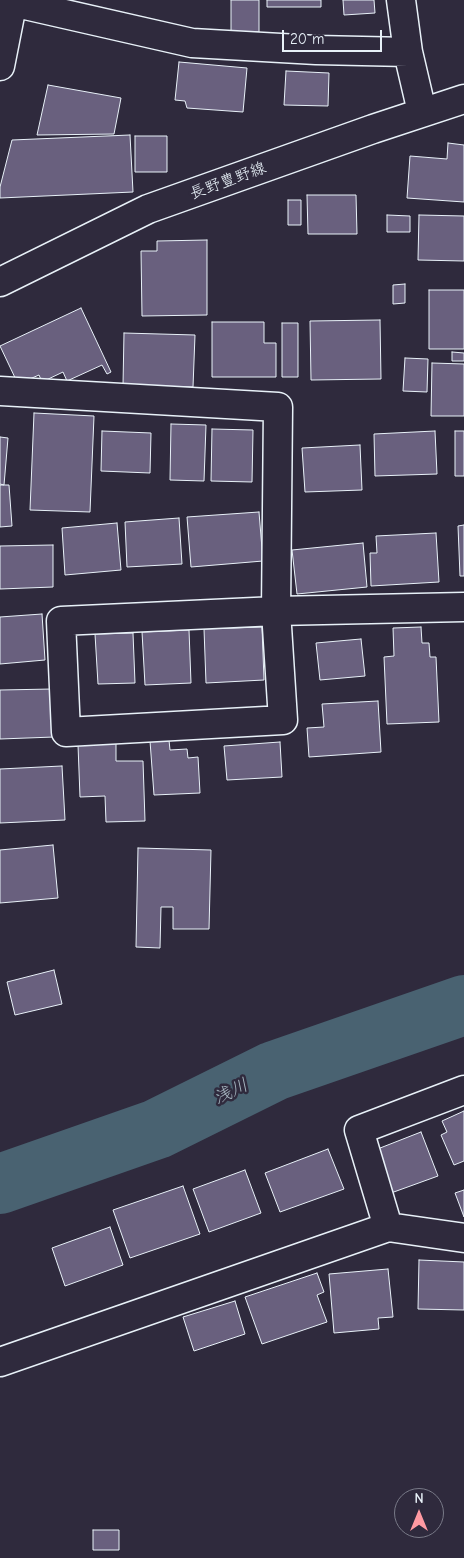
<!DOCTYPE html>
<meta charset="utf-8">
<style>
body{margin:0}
#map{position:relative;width:464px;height:1558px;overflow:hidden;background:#2f2a3d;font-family:"Comic Neue",sans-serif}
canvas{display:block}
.north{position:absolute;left:394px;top:1488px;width:50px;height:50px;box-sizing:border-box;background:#2f2a3d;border:1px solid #797a88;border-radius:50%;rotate:0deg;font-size:14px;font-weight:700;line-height:20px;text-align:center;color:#e8f1f8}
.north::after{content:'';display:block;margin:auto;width:18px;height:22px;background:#ff9aa2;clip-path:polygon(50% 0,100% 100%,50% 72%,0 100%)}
.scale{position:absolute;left:282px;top:30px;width:100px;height:22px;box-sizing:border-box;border:2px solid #e8f1f8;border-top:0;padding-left:6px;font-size:15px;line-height:18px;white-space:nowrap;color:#e8f1f8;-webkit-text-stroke:4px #2f2a3d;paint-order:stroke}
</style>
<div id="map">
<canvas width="464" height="1558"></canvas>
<div class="north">N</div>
<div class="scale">20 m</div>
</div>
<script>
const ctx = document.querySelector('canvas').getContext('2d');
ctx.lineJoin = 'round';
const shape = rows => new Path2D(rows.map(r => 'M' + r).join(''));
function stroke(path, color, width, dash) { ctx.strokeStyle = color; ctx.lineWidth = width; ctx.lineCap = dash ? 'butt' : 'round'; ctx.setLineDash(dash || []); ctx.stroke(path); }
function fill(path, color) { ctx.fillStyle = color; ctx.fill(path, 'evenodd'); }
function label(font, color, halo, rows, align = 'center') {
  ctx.font = font + ' "Comic Neue","Klee One",sans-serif'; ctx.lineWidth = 5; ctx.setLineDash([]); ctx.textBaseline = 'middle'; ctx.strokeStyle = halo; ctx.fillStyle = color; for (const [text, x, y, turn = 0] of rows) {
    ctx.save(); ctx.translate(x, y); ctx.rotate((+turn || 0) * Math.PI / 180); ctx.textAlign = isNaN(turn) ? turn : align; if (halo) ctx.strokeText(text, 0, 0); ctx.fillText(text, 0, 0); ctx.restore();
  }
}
stroke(shape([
 [0,1184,157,1129,274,1071,464,1005]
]), '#496271', 60);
const building = shape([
 [231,0,259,0,259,32,231,32,231,0],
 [267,0,321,0,321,7,267,7,267,0],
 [343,0,374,0,375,13,344,15,343,0],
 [179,62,247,68,243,112,187,108,185,101,175,100,179,62],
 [286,71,329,73,328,106,284,105,286,71],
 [48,85,121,98,114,134,37,135,48,85],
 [130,135,133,192,0,198,0,187,12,140,130,135],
 [135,136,167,136,167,172,135,172,135,136],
 [448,143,464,145,464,202,407,198,410,156,447,159,448,143],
 [307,195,356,195,357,234,308,234,307,195],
 [288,200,301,200,301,225,288,225,288,200],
 [387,215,410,216,410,232,387,232,387,215],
 [419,215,464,216,464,261,418,260,419,215],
 [207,240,207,315,142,316,141,251,157,251,157,241,207,240],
 [405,284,405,303,393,304,393,285,405,284],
 [429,290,464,290,464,349,429,349,429,290],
 [81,308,111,372,107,374,102,365,67,381,63,372,42,382,39,375,18,384,0,346,81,308],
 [380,320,381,379,311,380,310,321,380,320],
 [212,322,264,322,264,343,276,343,276,377,212,377,212,322],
 [282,323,298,323,298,377,282,377,282,323],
 [124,333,195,335,193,387,123,385,124,333],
 [452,352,464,353,464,361,452,361,452,352],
 [405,358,428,359,427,392,403,391,405,358],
 [432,363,464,364,464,416,431,416,432,363],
 [34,413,94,416,90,512,30,510,34,413],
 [171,424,206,425,204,481,170,480,171,424],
 [212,429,253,430,252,482,211,481,212,429],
 [102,431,151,433,150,473,101,471,102,431],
 [435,431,437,474,375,476,374,434,435,431],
 [455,431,464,431,464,476,455,476,455,431],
 [0,437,8,438,4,485,0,484,0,437],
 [360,445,362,490,305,492,302,448,360,445],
 [0,485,9,485,12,526,0,527,0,485],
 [259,512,263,561,191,567,187,517,259,512],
 [179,518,182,564,127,567,125,522,179,518],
 [117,523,121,570,65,575,62,528,117,523],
 [464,525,464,576,460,576,458,526,464,525],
 [436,533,439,582,371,586,370,553,377,553,376,536,436,533],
 [363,543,367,587,297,594,292,550,363,543],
 [53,545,53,587,0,589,0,546,53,545],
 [42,614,45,660,0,664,0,617,42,614],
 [262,627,264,680,206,683,204,629,262,627],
 [421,627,422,643,429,643,430,657,436,657,439,722,387,724,384,657,394,656,393,628,421,627],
 [189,630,191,683,145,685,142,632,189,630],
 [133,633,135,683,98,684,95,634,133,633],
 [361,639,365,676,320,680,316,643,361,639],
 [53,689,54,737,0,739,0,690,53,689],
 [378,701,381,752,309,757,307,728,324,727,322,704,378,701],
 [169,740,170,750,187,749,188,758,198,757,200,793,154,795,150,741,169,740],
 [280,742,282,777,227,780,224,746,280,742],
 [116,743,116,761,143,761,145,821,106,822,105,796,80,797,78,745,116,743],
 [62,766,65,820,0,823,0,769,62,766],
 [53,845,58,898,0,903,0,850,53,845],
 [138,848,211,850,209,929,173,929,173,907,161,907,160,948,136,947,138,848],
 [54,970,62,1004,15,1015,7,982,54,970],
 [464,1111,464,1161,454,1165,441,1135,447,1132,442,1121,464,1111],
 [421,1132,438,1176,391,1193,375,1150,421,1132],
 [328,1149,344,1189,280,1212,265,1173,328,1149],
 [245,1170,261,1213,209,1232,193,1189,245,1170],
 [183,1186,200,1234,130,1258,113,1210,183,1186],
 [464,1190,464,1217,455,1193,464,1190],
 [110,1227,123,1265,65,1286,52,1248,110,1227],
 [419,1260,464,1262,464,1310,418,1309,419,1260],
 [388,1269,393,1317,378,1318,379,1329,334,1333,329,1274,388,1269],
 [317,1273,324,1292,317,1295,327,1322,262,1344,245,1297,317,1273],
 [235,1301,245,1334,194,1351,183,1317,235,1301],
 [93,1530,119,1530,119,1550,93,1550,93,1530]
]);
fill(building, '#69607e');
stroke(building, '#e8f1f8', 1);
const minor = shape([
 [401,0,408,52,422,112],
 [12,2,192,43,316,50,408,52],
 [0,66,13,0],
 [0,282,148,209,373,129,464,99],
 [0,391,278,407,276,611,464,607],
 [276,611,283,720,66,732,61,621,276,611],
 [388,1227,359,1130,464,1090],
 [0,1362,388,1227,464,1238]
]);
stroke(minor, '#e8f1f8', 31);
stroke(minor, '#2f2a3d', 28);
label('16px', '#e8f1f8', '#2f2a3d', [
 ["長野豊野線",228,181,-20]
]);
label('italic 18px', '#a8b8c2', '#2f2a3d', [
 ["浅川",231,1092,-26]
]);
</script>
